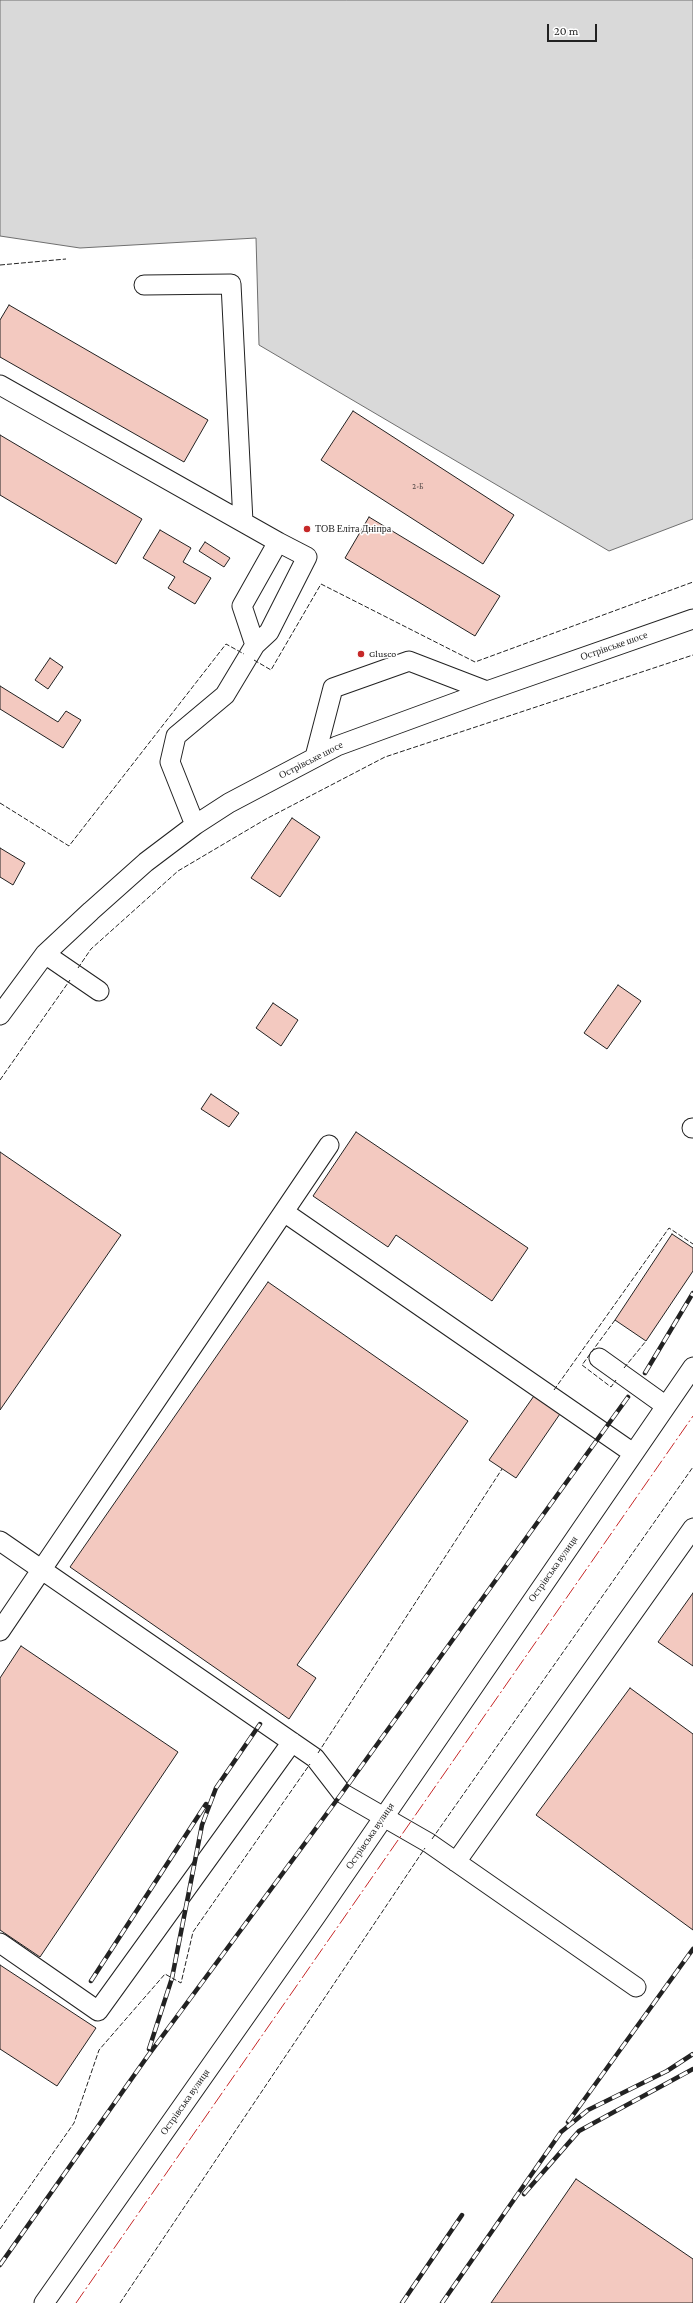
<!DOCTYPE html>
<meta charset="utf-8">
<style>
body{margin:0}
#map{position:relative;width:693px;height:2303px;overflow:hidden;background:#fff;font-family:"Crimson Pro",serif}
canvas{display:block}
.scale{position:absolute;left:547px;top:24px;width:50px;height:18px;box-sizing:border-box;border:2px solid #222;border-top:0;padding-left:5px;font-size:12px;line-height:14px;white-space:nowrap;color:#222;-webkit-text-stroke:3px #fff;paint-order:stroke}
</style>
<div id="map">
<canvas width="693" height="2303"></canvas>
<div class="scale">20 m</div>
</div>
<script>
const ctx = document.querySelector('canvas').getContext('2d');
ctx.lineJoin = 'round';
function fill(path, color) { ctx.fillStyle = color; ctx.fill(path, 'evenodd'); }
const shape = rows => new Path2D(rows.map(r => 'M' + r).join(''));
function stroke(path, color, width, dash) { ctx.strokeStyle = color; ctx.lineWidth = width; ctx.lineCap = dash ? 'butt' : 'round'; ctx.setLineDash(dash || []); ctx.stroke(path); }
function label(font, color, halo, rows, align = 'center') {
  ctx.font = font + ' "Crimson Pro",serif'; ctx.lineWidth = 3; ctx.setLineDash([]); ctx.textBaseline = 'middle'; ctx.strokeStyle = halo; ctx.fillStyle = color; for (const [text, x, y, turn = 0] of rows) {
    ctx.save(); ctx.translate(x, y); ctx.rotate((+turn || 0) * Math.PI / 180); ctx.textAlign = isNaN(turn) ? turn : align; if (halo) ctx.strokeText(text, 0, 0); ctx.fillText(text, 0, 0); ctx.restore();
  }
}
const water = shape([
 [0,0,693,0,693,519,609,551,259,345,256,238,80,248,0,236,0,0]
]);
fill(water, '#d9d9d9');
stroke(water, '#6f6f6f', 1);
const building = shape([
 [9,305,208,420,184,462,0,357,0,320,9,305],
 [353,411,514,515,483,564,321,460,353,411],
 [0,435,142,519,116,564,0,495,0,435],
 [369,517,500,596,475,636,345,558,369,517],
 [160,530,191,548,183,562,211,578,195,604,168,588,175,577,143,558,160,530],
 [205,542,230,558,224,567,199,551,205,542],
 [50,658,63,667,48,689,35,680,50,658],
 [0,686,58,722,66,711,81,720,63,748,0,709,0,686],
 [292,818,320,837,280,897,251,878,292,818],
 [0,848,25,863,13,885,0,877,0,848],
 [618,985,641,1001,607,1049,584,1033,618,985],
 [273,1003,298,1020,281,1046,256,1028,273,1003],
 [211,1094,239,1113,229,1127,201,1109,211,1094],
 [356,1132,528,1248,492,1301,396,1235,388,1247,313,1196,356,1132],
 [0,1152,121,1235,0,1410,0,1152],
 [672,1234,693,1248,693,1271,646,1341,615,1320,672,1234],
 [268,1282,468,1421,297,1665,316,1678,289,1719,70,1567,268,1282],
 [536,1393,562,1411,516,1478,489,1460,536,1393],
 [693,1593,693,1666,658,1642,693,1593],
 [21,1646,178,1752,40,1957,0,1930,0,1678,21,1646],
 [630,1688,693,1734,693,1930,536,1815,630,1688],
 [0,1965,96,2028,57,2086,0,2049,0,1965],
 [576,2179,693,2259,693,2303,491,2303,576,2179]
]);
fill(building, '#f3c9c0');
stroke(building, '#222', 1);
const minor = shape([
 [144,285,231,284,243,522],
 [0,385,278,542,242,606,255,645],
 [315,757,333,688,409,661,487,691],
 [195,825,170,762,176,736,225,695,255,645,269,632,307,557,278,542],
 [45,954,99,991],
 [0,1015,45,954,91,911,146,862,195,825,229,803,337,746,487,691,693,619],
 [692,1128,693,1128],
 [284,1212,633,1453],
 [599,1358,666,1406],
 [0,1541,315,1758,342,1793,429,1843,636,1987],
 [0,1631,329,1145],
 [456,1862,693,1528],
 [0,1943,98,2011,292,1742],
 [44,2303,316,1916,693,1367]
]);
stroke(minor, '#222', 21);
stroke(minor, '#fff', 19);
const rail = shape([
 [645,1373,693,1293],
 [91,1981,206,1804],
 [149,2049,172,1978,202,1825,216,1788,260,1724],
 [568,2122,693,1949],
 [524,2194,579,2131,693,2069],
 [0,2265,147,2057,342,1793,628,1397],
 [402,2303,462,2215],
 [442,2303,561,2132,588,2110,667,2071,693,2054]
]);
stroke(rail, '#222', 4.5);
stroke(rail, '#fff', 3, [9]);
stroke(shape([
 [0,265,66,259],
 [254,660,271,670,321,584,475,662,693,582],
 [0,803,69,846,226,644,244,654],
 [78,968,91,949,178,871,266,819,385,757,693,655],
 [0,1080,70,980],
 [615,1320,582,1365,611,1387,616,1380],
 [624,1368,646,1341],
 [554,1390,669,1228,693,1244],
 [318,1753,502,1469],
 [432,1839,693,1467],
 [0,2229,74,2123,99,2050,165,1974,181,1983,193,1932,310,1764],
 [120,2303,425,1848]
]), '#222', 1, [5, 2]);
stroke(shape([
 [76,2303,693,1416]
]), '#c62828', 1, [14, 3, 2, 3]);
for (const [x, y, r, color] of [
 [307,529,4,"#c62828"],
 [361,654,4,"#c62828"]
]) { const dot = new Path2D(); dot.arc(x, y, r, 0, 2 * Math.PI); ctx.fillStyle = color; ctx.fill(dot); stroke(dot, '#fff', 1.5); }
label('8px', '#564c4a', null, [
 ["2-Б",418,487]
]);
label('10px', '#222', '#fff', [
 ["ТОВ Еліта Дніпра",315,529],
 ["Glusco",369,654]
], 'left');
label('10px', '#222', '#fff', [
 ["Острівське шосе",614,646,-19],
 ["Острівське шосе",311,760,-27],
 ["Острівська вулиця",553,1569,-55],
 ["Острівська вулиця",370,1836,-56],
 ["Острівська вулиця",185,2102,-55]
]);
</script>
